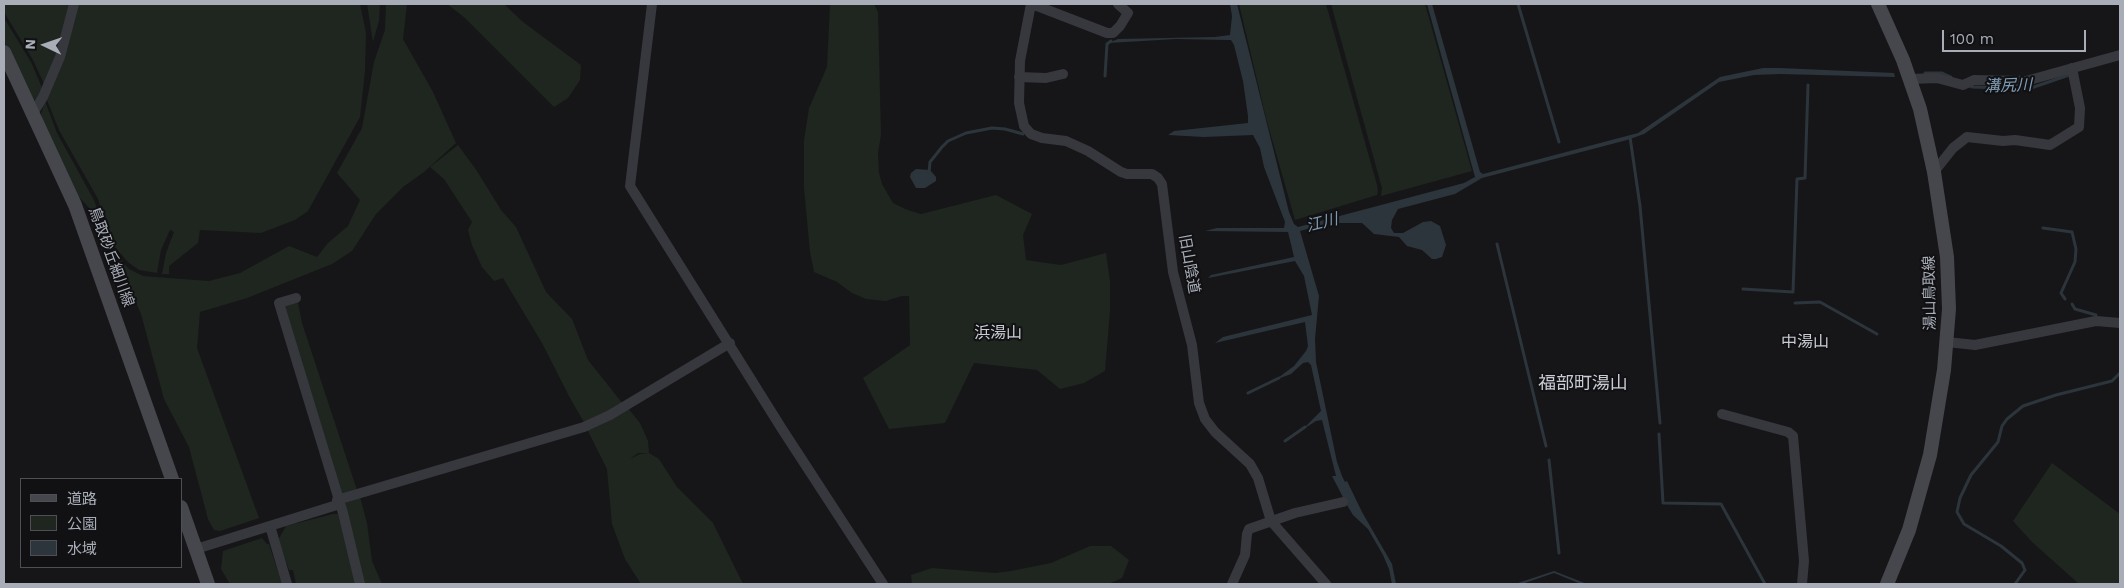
<!DOCTYPE html>
<meta charset="utf-8">
<style>
body{margin:0}
#map{position:relative;width:2124px;height:588px;overflow:hidden;background:#161618;font-family:"Work Sans","Noto Sans JP",sans-serif}
canvas{display:block}
.frame{position:absolute;inset:0;border:5px solid #a8adb8;pointer-events:none}
.legend{position:absolute;left:20px;top:478px;width:162px;height:90px;box-sizing:border-box;background:#111113;border:1px solid #4d4f55;margin:0;padding:6px 9px;list-style:none;font-size:15px;color:#a8adb8}
.legend li{display:flex;align-items:center;gap:10px;height:25px}
.legend b{width:25px;border:1px solid #4d4f55}
.north{position:absolute;left:20px;top:20px;width:50px;height:50px;-webkit-text-stroke:4px #111113;paint-order:stroke;rotate:273deg;font-size:14px;font-weight:700;line-height:20px;text-align:center;color:#a8adb8}
.north::after{content:'';display:block;margin:auto;width:18px;height:22px;background:#a8adb8;clip-path:polygon(50% 0,100% 100%,50% 72%,0 100%)}
.scale{position:absolute;left:1942px;top:30px;width:144px;height:22px;box-sizing:border-box;border:2px solid #a8adb8;border-top:0;padding-left:6px;font-size:15px;line-height:18px;white-space:nowrap;color:#a8adb8;-webkit-text-stroke:4px #111113;paint-order:stroke}
</style>
<div id="map">
<canvas width="2124" height="588"></canvas>
<div class="frame"></div>
<ul class="legend">
<li><b style="height:6px;background:#45474d"></b>道路</li>
<li><b style="height:14px;background:#1e261f"></b>公園</li>
<li><b style="height:14px;background:#2c353c"></b>水域</li>
</ul>
<div class="north">N</div>
<div class="scale">100 m</div>
</div>
<script>
const ctx = document.querySelector('canvas').getContext('2d');
ctx.lineJoin = 'round';
function fill(path, color) { ctx.fillStyle = color; ctx.fill(path, 'evenodd'); }
const shape = rows => new Path2D(rows.map(r => 'M' + r).join(''));
function stroke(path, color, width, dash) { ctx.strokeStyle = color; ctx.lineWidth = width; ctx.lineCap = dash ? 'butt' : 'round'; ctx.setLineDash(dash || []); ctx.stroke(path); }
function label(font, color, halo, rows, align = 'center') {
  ctx.font = font + ' "Work Sans","Noto Sans JP",sans-serif'; ctx.lineWidth = 4; ctx.setLineDash([]); ctx.textBaseline = 'middle'; ctx.strokeStyle = halo; ctx.fillStyle = color; for (const [text, x, y, turn = 0] of rows) {
    ctx.save(); ctx.translate(x, y); ctx.rotate((+turn || 0) * Math.PI / 180); ctx.textAlign = isNaN(turn) ? turn : align; if (halo) ctx.strokeText(text, 0, 0); ctx.fillText(text, 0, 0); ctx.restore();
  }
}
fill(shape([
 [4,4,72,4,66,25,45,86,33,60,4,12],
 [77,4,360,4,366,33,365,71,360,117,308,211,295,220,261,233,200,230,198,243,169,266,169,274,162,274,166,253,174,232,170,230,161,250,157,273,139,270,128,262,113,245,98,199,59,130,46,98],
 [367,4,380,4,379,21,373,42],
 [386,4,407,4,403,39,433,92,456,143,424,172,403,187,376,214,352,251,332,264,247,298,200,312,197,348,259,518,220,531,214,530,208,519,189,447,164,399,141,314,114,253,129,269,143,276,209,281,240,273,289,246,317,257,328,243,348,226,360,200,337,173,362,128,374,62,385,30],
 [447,4,504,4,523,22,581,65,580,80,568,98,554,107,465,18],
 [830,4,874,4,878,12,881,135,878,153,879,173,882,184,893,203,905,209,921,214,996,195,1032,214,1023,235,1026,260,1061,265,1106,253,1110,281,1110,311,1105,371,1084,383,1060,389,1037,370,974,363,945,423,889,429,863,378,910,345,909,296,902,296,886,301,866,299,852,293,837,282,814,272,810,252,804,188,804,141,809,108,827,67],
 [1239,4,1326,4,1377,185,1378,191,1377,195,1295,220,1266,118],
 [1331,4,1425,4,1472,171,1381,196,1382,188],
 [4,18,31,62,43,90,35,100,32,99,4,42],
 [45,101,57,133,94,200,108,239,90,209,76,194,43,124,41,114],
 [458,145,477,171,501,210,516,227,546,292,572,319,588,360,623,404,585,424,570,398,542,343,503,278,494,281,482,267,472,245,468,230,472,222,444,179,430,167],
 [298,303,302,323,357,490,339,495,287,319,285,304],
 [628,408,640,423,648,441,649,453,638,453,630,459,640,454,649,453,659,459,677,487,713,523,743,584,641,584,625,559,612,524,607,469,587,429],
 [2052,463,2120,514,2120,584,2079,584,2032,542,2013,521],
 [360,497,367,523,372,561,382,584,362,584,345,502],
 [333,514,338,514,357,584,296,584,293,570,289,570,278,540,286,526],
 [262,538,267,544,269,544,282,584,230,584,221,569,223,551],
 [1090,546,1111,546,1129,560,1122,578,1108,584,912,584,911,575,932,568,995,573,1011,571,1051,563]
]), '#1e261f');
fill(shape([
 [1230,4,1237,4,1289,212,1294,224,1298,227,1464,183,1475,177,1427,4,1432,4,1480,172,1483,174,1638,133,1720,77,1763,68,1780,68,1894,73,1895,77,1780,74,1754,75,1719,82,1644,134,1627,140,1482,178,1455,194,1398,209,1392,220,1391,228,1394,233,1403,233,1423,222,1431,221,1440,226,1446,245,1442,257,1436,259,1432,259,1422,250,1407,246,1399,237,1374,234,1362,223,1330,223,1300,231,1319,296,1315,339,1316,362,1337,462,1342,476,1345,482,1347,481,1362,512,1392,564,1396,584,1392,584,1389,569,1383,555,1368,529,1353,515,1347,505,1332,476,1336,476,1322,420,1316,421,1302,430,1321,411,1311,365,1308,362,1303,363,1291,374,1275,380,1294,366,1306,351,1308,346,1305,322,1215,343,1223,337,1312,315,1304,276,1295,261,1208,278,1211,275,1294,257,1288,232,1205,231,1217,228,1284,228,1285,222,1264,167,1260,148,1253,135,1204,137,1168,135,1174,131,1248,123,1248,116,1243,81,1234,45,1231,40,1228,40,1176,39,1108,43,1118,39,1215,37,1230,35,1232,16],
 [916,169,930,170,936,177,936,181,925,188,916,188,910,177,911,173],
 [1554,571,1587,584,1581,584,1554,573,1522,584,1515,584]
]), '#2c353c');
stroke(shape([
 [1518,4,1559,142],
 [1925,73,1942,73,1951,77],
 [1105,76,1107,44,1111,41],
 [1968,85,1972,87,2028,89,2072,74],
 [1630,137,1640,206,1660,423],
 [929,173,930,162,942,147,948,141,966,133,992,128,1005,129,1023,134],
 [2043,228,2072,232,2076,249,2075,262,2061,293,2065,299],
 [1497,244,1546,446],
 [1743,289,1793,292,1797,179,1805,178,1808,85],
 [1795,303,1820,302,1877,334],
 [2072,304,2075,309,2096,315],
 [1248,393,1279,378],
 [1659,434,1663,503,1721,504,1765,584],
 [1285,441,1305,427],
 [1549,460,1559,553],
 [2015,584,2025,570,2022,563,2001,546,1964,524,1957,512,1960,498,1971,475,1998,442,2002,426,2007,419,2023,406,2056,395,2112,381,2120,373]
]), '#2c353c', 3);
stroke(shape([
 [652,4,630,186,782,429,883,584],
 [1031,4,1020,61,1019,103,1024,126,1031,134,1042,138,1066,141,1088,151,1121,172,1127,174,1152,174,1158,178,1162,184,1173,272,1192,345,1199,403,1205,419,1215,432,1250,464,1258,478,1271,521,1326,584],
 [1032,4,1107,33,1113,33,1120,26,1128,13,1118,4],
 [1019,77,1046,78,1063,74],
 [1910,79,1937,78,1963,85,1974,80,2026,81,2120,55],
 [33,113,43,97,60,57,74,4],
 [1934,172,1953,148,1967,137,2003,141,2015,140,2050,145,2079,127,2080,108,2072,68],
 [296,298,279,303,343,513,360,584],
 [1947,342,1975,345,2096,321,2120,323],
 [1722,414,1788,432,1793,436,1804,561,1802,584],
 [337,500,584,427,610,415,730,343],
 [270,526,287,584],
 [196,549,340,504],
 [1232,584,1245,555,1247,534,1249,529,1295,513,1343,502]
]), '#37383d', 10);
stroke(shape([
 [1878,4,1903,60,1920,109,1934,172,1947,257,1949,309,1944,370,1930,455,1909,530,1887,584],
 [4,52,75,205,172,479],
 [181,507,208,584]
]), '#45474d', 14);
label('15px', '#a8adb8', '#111113', [
 ["鳥取砂丘細川線",111,257,70],
 ["旧山陰道",1189,264,80],
 ["湯山鳥取線",1930,293,-91]
]);
label('italic 16px', '#7f9bb3', '#111113', [
 ["溝尻川",2008,86,-2],
 ["江川",1322,223,-14]
]);
label('16px', '#c9ccd4', '#111113', [
 ["浜湯山",998,333],
 ["中湯山",1805,342]
]);
label('18px', '#c9ccd4', '#111113', [
 ["福部町湯山",1583,384]
]);
</script>
